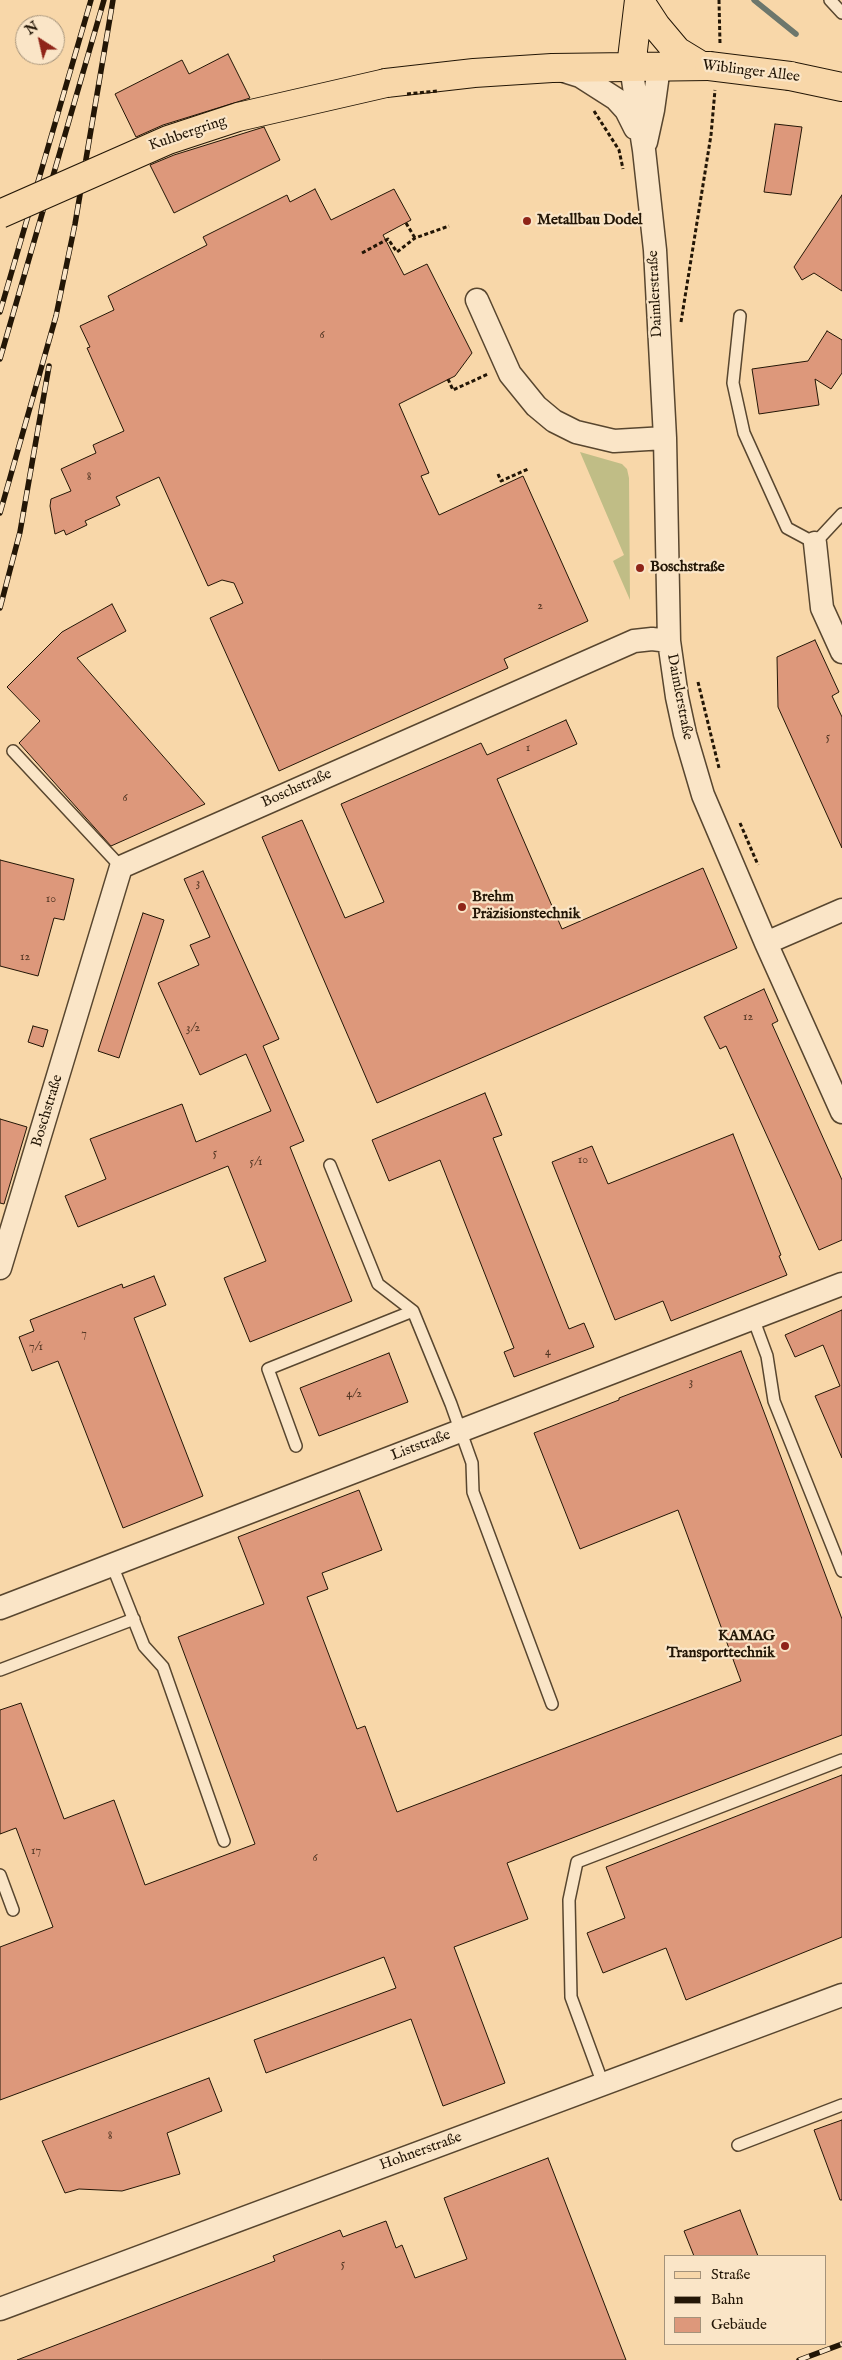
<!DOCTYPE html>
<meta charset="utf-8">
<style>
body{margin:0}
#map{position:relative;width:842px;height:2360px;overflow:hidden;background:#f8d7a9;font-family:"IM FELL English",serif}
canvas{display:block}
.legend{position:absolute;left:664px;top:2255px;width:162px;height:90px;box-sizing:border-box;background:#fae5c7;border:1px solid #a4927a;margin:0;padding:6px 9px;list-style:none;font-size:15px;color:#231606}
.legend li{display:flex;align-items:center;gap:10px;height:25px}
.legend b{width:25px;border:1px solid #a4927a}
.north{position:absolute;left:15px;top:15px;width:50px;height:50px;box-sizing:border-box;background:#fae5c7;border:1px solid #a4927a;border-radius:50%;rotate:325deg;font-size:14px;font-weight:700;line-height:20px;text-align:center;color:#231606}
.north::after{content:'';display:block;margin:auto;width:18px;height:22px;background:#8f2418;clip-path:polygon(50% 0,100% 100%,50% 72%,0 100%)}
</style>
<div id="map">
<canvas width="842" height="2360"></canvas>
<ul class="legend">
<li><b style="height:6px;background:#f8d7a9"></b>Straße</li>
<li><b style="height:6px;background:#231606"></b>Bahn</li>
<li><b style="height:14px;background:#dd987b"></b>Gebäude</li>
</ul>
<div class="north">N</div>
</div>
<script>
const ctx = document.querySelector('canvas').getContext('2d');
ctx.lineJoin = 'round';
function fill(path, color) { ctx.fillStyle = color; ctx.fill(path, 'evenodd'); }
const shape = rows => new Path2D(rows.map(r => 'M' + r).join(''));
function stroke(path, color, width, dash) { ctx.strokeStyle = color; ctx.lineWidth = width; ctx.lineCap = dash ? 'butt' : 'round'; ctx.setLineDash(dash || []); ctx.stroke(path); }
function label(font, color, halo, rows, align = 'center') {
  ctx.font = font + ' "IM FELL English",serif'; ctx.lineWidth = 4.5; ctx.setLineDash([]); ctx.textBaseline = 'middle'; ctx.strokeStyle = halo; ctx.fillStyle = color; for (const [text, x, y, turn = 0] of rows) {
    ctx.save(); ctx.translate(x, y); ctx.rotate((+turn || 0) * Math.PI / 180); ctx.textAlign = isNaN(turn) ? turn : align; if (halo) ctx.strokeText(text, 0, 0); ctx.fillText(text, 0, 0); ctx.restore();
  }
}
fill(shape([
 [580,452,622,464,627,469,629,478,630,600,613,561,624,555]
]), '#c0bd86');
stroke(shape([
 [754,0,796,34]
]), '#6d776c', 5.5);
const building = shape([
 [228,54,250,98,163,125,136,137,115,94,182,60,189,74,228,54],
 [775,124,802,127,791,195,764,192,775,124],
 [264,127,280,160,174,213,150,165,174,155,264,127],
 [315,189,331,220,394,189,411,220,383,235,404,275,427,264,472,353,455,376,399,404,429,473,421,476,439,515,523,476,588,621,504,659,508,668,279,771,210,618,243,603,234,583,222,580,208,586,159,477,116,497,120,505,85,521,87,525,66,535,64,530,55,534,50,506,51,499,71,491,61,469,96,453,93,445,124,431,87,348,90,347,80,326,114,310,108,296,207,245,203,237,287,195,290,202,315,189],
 [842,195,842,291,814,273,802,280,794,267,842,195],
 [827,331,842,340,842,373,831,389,815,379,819,405,759,414,752,369,808,361,827,331],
 [112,604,126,631,77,658,205,804,111,846,19,743,40,721,7,687,62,632,112,604],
 [815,640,839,692,832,696,842,717,842,848,778,707,777,657,815,640],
 [566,720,577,744,497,779,562,929,703,868,737,948,377,1103,262,837,302,820,345,918,384,902,341,804,481,743,487,755,566,720],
 [0,860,74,879,64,920,54,918,38,976,0,966,0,860],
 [203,871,279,1039,263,1046,304,1141,290,1147,352,1301,250,1342,224,1278,266,1261,228,1166,78,1227,65,1196,106,1179,90,1139,182,1104,196,1142,271,1111,246,1054,200,1075,158,983,199,965,190,945,210,937,184,879,203,871],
 [143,913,164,920,119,1058,98,1051,143,913],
 [764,989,778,1021,772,1024,842,1180,842,1240,819,1250,726,1046,720,1049,704,1017,764,989],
 [33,1026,48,1030,43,1047,28,1042,33,1026],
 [485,1093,502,1135,493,1138,569,1329,584,1323,594,1347,514,1377,504,1352,514,1348,440,1160,389,1181,372,1140,485,1093],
 [0,1119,27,1127,4,1204,0,1203,0,1119],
 [733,1134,781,1255,779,1256,787,1275,671,1321,663,1301,615,1320,552,1162,592,1146,608,1184,733,1134],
 [154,1276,166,1305,134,1318,203,1496,123,1528,58,1361,32,1371,19,1337,34,1331,30,1320,122,1284,123,1288,154,1276],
 [842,1310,842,1458,815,1396,840,1386,823,1345,795,1357,785,1335,842,1310],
 [741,1351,842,1619,842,1735,507,1863,528,1919,454,1947,505,2083,443,2106,411,2019,266,2073,254,2040,396,1988,384,1957,0,2100,0,1947,53,1927,16,1828,0,1834,0,1710,21,1703,64,1819,114,1800,145,1885,255,1844,178,1637,264,1604,238,1537,359,1490,382,1550,322,1573,328,1589,307,1597,357,1729,365,1726,397,1812,741,1681,678,1510,580,1549,534,1433,619,1400,619,1398,741,1351],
 [389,1353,408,1402,319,1436,300,1388,389,1353],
 [842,1775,842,1937,686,2000,666,1948,603,1973,587,1933,625,1918,606,1867,842,1775],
 [209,2078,222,2111,167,2133,180,2174,122,2191,79,2189,65,2193,42,2141,209,2078],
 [842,2120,842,2200,840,2200,814,2130,842,2120],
 [548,2158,626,2360,17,2360,275,2261,273,2256,340,2230,343,2237,386,2221,396,2248,402,2245,415,2278,467,2259,444,2198,548,2158],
 [740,2210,758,2256,694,2256,684,2231,740,2210]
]);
fill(building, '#dd987b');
stroke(building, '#231606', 1);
const lane = shape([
 [830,0,842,13],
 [740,316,733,383,744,433,787,528,815,543,842,514],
 [13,751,121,867],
 [330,1165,378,1284,413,1311,451,1404,472,1463,473,1492,552,1704],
 [753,1318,767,1356,774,1401,842,1571],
 [296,1446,268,1369,413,1311],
 [112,1565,144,1646,163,1667,224,1841],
 [0,1670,134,1619],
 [0,1875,13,1910],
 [603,2084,571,1997,569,1900,577,1862,842,1760],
 [738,2145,842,2105]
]);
const street = shape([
 [631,67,644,150,655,250,665,438,669,641,677,697,685,734,703,795,766,943,842,1112],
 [561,70,580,76,616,99,626,110,635,128],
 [646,142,653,110,659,67],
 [477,300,510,374,536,406,554,421,576,432,614,441,665,438],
 [815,543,822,608,842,652],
 [766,943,842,910],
 [0,1268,121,867,634,641,652,639,669,641],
 [0,1608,842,1284],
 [0,2309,842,1995]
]);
const primary = shape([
 [639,0,656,26,677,51,700,65],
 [631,67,639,0],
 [790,76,842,87],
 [386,83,474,73,552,68,709,66]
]);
stroke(lane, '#58462f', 14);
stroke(street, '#58462f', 25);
stroke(primary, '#231606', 30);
stroke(shape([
 [719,0,720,44],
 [594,111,619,150,623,169],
 [406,223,415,238],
 [362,253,388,239,397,252,415,238,449,226],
 [681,322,711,135,715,90],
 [448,379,453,390,488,374],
 [498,474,501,481,528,469],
 [698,682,719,768],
 [740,823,758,865]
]), '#231606', 3, [4, 2.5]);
stroke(lane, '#fae5c7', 11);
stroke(street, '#fae5c7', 22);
stroke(primary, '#f8d7a9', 28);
const rail = shape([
 [0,312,91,0],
 [0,359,104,0],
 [0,513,56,316,75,224,113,0],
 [0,608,20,532,49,366],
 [799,2360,842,2344]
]);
stroke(rail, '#231606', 5.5);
stroke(rail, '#fae5c7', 4, [11]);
const primaryBridge = shape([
 [709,66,790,76],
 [0,214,168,140,238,117,386,83]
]);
stroke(primaryBridge, '#231606', 30, []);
stroke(shape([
 [407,94,437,91]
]), '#231606', 3, [4, 2.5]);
stroke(primaryBridge, '#f8d7a9', 28);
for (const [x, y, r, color] of [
 [527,221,5,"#8f2418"],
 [640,568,5,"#8f2418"],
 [462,907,5,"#8f2418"],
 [785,1646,5,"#8f2418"]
]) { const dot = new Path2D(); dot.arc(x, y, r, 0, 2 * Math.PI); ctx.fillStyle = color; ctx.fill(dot); stroke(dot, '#fae5c7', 2); }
label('12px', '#523623', null, [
 ["6",322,336],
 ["8",89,478],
 ["2",540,607],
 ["5",828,738],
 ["1",528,749],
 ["6",125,799],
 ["3",198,884],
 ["10",51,900],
 ["12",25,958],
 ["12",748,1018],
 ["3/2",193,1029],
 ["5",215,1154],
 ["10",583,1161],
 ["5/1",256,1163],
 ["7",84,1335],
 ["7/1",36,1348],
 ["4",548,1353],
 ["3",691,1383],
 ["4/2",354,1395],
 ["17",36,1852],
 ["6",315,1859],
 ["8",110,2137],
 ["5",343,2265]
]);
label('15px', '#231606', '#fae5c7', [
 ["Wiblinger Allee",751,72,7],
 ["Kuhbergring",188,134,-19],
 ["Daimlerstraße",656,294,-93],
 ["Daimlerstraße",679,697,79],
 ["Boschstraße",297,789,-24],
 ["Boschstraße",48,1111,-73],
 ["Liststraße",421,1446,-21],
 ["Hohnerstraße",421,2152,-20]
]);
label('bold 15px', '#231606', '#fae5c7', [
 ["Metallbau Dodel",537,221],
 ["Boschstraße",650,568],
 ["Brehm",472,898],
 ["Präzisionstechnik",472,915],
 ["KAMAG",775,1637,"right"],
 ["Transporttechnik",775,1654,"right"]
], 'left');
</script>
